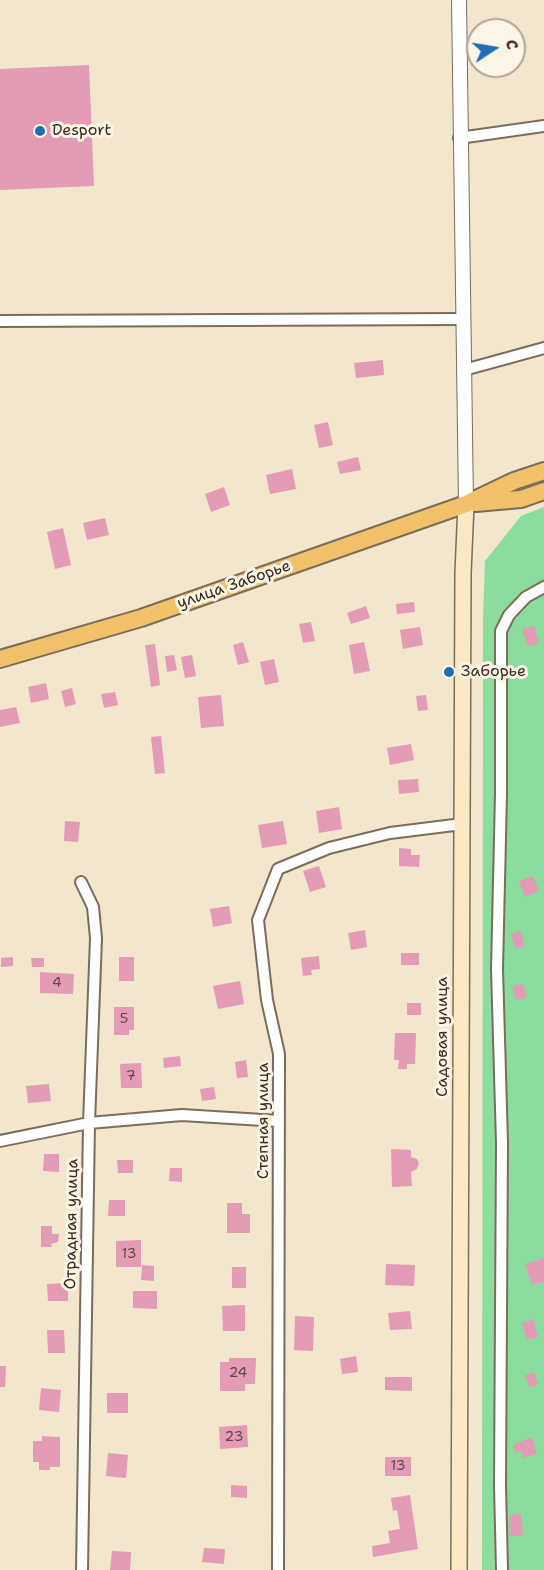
<!DOCTYPE html>
<meta charset="utf-8">
<style>
body{margin:0}
#map{position:relative;width:544px;height:1570px;overflow:hidden;background:#f2e7cc;font-family:"Shantell Sans",sans-serif}
canvas{display:block}
.north{position:absolute;left:466px;top:18px;width:60px;height:60px;box-sizing:border-box;background:#fcf5e5;border:2px solid #afa495;border-radius:50%;rotate:78deg;font-size:16px;font-weight:700;line-height:24px;text-align:center;color:#3b2a1e}
.north::after{content:'';display:block;margin:auto;width:21px;height:27px;background:#1f6fb2;clip-path:polygon(50% 0,100% 100%,50% 72%,0 100%)}
</style>
<div id="map">
<canvas width="544" height="1570"></canvas>
<div class="north">С</div>
</div>
<script>
const ctx = document.querySelector('canvas').getContext('2d');
ctx.lineJoin = 'round';
function fill(path, color) { ctx.fillStyle = color; ctx.fill(path, 'evenodd'); }
const shape = rows => new Path2D(rows.map(r => 'M' + r).join(''));
function stroke(path, color, width, dash) { ctx.strokeStyle = color; ctx.lineWidth = width; ctx.lineCap = dash ? 'butt' : 'round'; ctx.setLineDash(dash || []); ctx.stroke(path); }
function label(font, color, halo, rows, align = 'center') {
  ctx.font = font + ' "Shantell Sans",sans-serif'; ctx.lineWidth = 6; ctx.setLineDash([]); ctx.textBaseline = 'middle'; ctx.strokeStyle = halo; ctx.fillStyle = color; for (const [text, x, y, turn = 0] of rows) {
    ctx.save(); ctx.translate(x, y); ctx.rotate((+turn || 0) * Math.PI / 180); ctx.textAlign = isNaN(turn) ? turn : align; if (halo) ctx.strokeText(text, 0, 0); ctx.fillText(text, 0, 0); ctx.restore();
  }
}
fill(shape([
 [544,507,544,1570,482,1570,483,617,485,561,521,516]
]), '#8bdd9d');
fill(shape([
 [89,65,94,186,0,190,0,69],
 [383,360,384,375,356,378,354,363],
 [328,422,333,445,319,448,314,425],
 [358,457,361,470,340,474,337,462],
 [292,469,296,489,270,494,266,475],
 [224,487,230,505,211,512,205,494],
 [105,518,109,535,87,540,83,523],
 [63,528,71,565,55,569,47,532],
 [414,602,415,612,397,614,396,604],
 [366,606,370,618,351,624,347,613],
 [311,622,315,641,303,643,299,624],
 [534,626,539,643,528,646,522,629],
 [420,627,423,645,403,649,400,630],
 [243,642,249,662,238,665,233,645],
 [364,642,370,671,354,674,349,645],
 [155,644,160,685,151,687,145,645],
 [174,655,177,670,167,672,165,656],
 [192,655,196,676,185,678,181,657],
 [274,659,279,682,265,685,260,662],
 [46,683,49,699,31,703,28,687],
 [72,688,76,704,65,707,61,691],
 [115,692,118,705,104,708,101,694],
 [221,695,224,726,201,728,198,697],
 [426,695,428,710,418,711,416,696],
 [16,707,20,723,0,727,0,710],
 [161,736,165,773,155,774,151,737],
 [411,744,414,760,390,765,387,748],
 [418,779,419,792,399,794,398,780],
 [339,807,342,829,319,833,316,811],
 [65,821,80,822,78,842,64,841],
 [283,821,287,844,262,848,258,825],
 [399,848,411,849,411,855,420,855,419,867,399,866],
 [319,866,326,887,310,892,303,871],
 [533,876,539,891,525,897,519,881],
 [229,906,232,923,213,927,210,909],
 [365,930,367,947,351,950,348,933],
 [521,931,525,946,515,949,511,934],
 [401,953,419,953,419,965,401,965],
 [319,956,320,969,311,970,312,975,303,976,301,958],
 [13,957,13,966,1,967,1,958],
 [119,957,134,957,134,981,119,981],
 [31,958,44,958,44,967,32,967],
 [40,972,74,974,73,994,40,993],
 [240,981,244,1004,218,1009,213,986],
 [523,984,527,997,516,1000,512,987],
 [407,1003,421,1003,421,1015,407,1015],
 [114,1007,134,1007,134,1030,129,1030,129,1035,114,1035],
 [395,1033,416,1033,415,1064,407,1064,407,1069,398,1069,399,1060,394,1060],
 [180,1056,181,1066,164,1068,163,1058],
 [246,1060,248,1077,237,1078,235,1062],
 [141,1063,142,1088,121,1088,120,1064],
 [49,1084,51,1101,28,1103,26,1086],
 [214,1087,216,1099,202,1101,200,1089],
 [391,1149,411,1150,411,1157,417,1159,419,1163,417,1169,411,1172,412,1186,392,1187],
 [44,1154,59,1154,59,1172,43,1171],
 [117,1160,133,1160,133,1173,118,1173],
 [170,1168,182,1168,182,1182,169,1181],
 [109,1200,125,1200,125,1216,108,1216],
 [227,1203,242,1203,242,1214,250,1214,250,1233,227,1233],
 [41,1226,52,1226,52,1234,59,1234,58,1242,51,1244,52,1247,41,1247],
 [141,1240,141,1267,116,1267,116,1241],
 [544,1258,544,1282,532,1285,525,1264],
 [386,1264,415,1265,414,1286,385,1285],
 [142,1265,154,1266,154,1281,141,1280],
 [232,1267,246,1267,246,1288,232,1288],
 [68,1283,68,1301,48,1301,47,1284],
 [133,1291,157,1291,157,1309,133,1308],
 [245,1305,245,1331,223,1331,222,1306],
 [410,1311,412,1329,390,1330,388,1313],
 [295,1316,314,1317,313,1351,294,1350],
 [533,1319,538,1337,527,1340,522,1323],
 [47,1330,64,1330,65,1353,48,1353],
 [356,1356,358,1372,342,1374,340,1359],
 [229,1358,256,1358,255,1384,245,1384,245,1391,220,1391,220,1362,229,1362],
 [0,1366,6,1366,5,1387,0,1387],
 [534,1372,538,1384,529,1387,525,1375],
 [385,1377,412,1377,412,1391,385,1390],
 [41,1388,61,1390,59,1412,39,1410],
 [107,1393,128,1393,128,1413,107,1413],
 [247,1425,248,1447,220,1449,219,1427],
 [42,1436,60,1437,60,1467,50,1467,50,1470,39,1470,39,1462,33,1462,33,1441,42,1441],
 [532,1437,537,1454,523,1458,521,1451,515,1452,513,1445],
 [108,1453,128,1455,126,1478,106,1476],
 [385,1457,411,1457,411,1476,385,1476],
 [231,1485,247,1486,247,1498,231,1497],
 [410,1495,418,1549,373,1557,372,1546,390,1543,388,1531,400,1529,397,1510,393,1511,391,1498],
 [521,1514,523,1535,510,1536,509,1515],
 [204,1548,225,1549,224,1564,202,1562],
 [112,1551,131,1552,130,1570,110,1570]
]), '#e39bb6');
const minor = shape([
 [459,138,544,126],
 [0,321,463,319],
 [464,370,544,348],
 [81,882,93,907,96,938,89,1123,82,1570],
 [0,1141,89,1123,182,1115,279,1121],
 [278,1570,279,1054,267,1000,258,920,278,869,329,848,390,833,462,824],
 [502,1570,500,1485,502,1143,497,969,501,794,501,631,509,615,526,597,544,587]
]);
const tertiary = shape([
 [459,0,466,504]
]);
const secondary = shape([
 [459,1570,463,573,466,504]
]);
const primary = shape([
 [476,503,521,499,544,491],
 [0,659,141,618,466,504,514,481,544,471]
]);
stroke(minor, '#7b6c5b', 14);
stroke(tertiary, '#7b6c5b', 16);
stroke(secondary, '#7b6c5b', 18);
stroke(primary, '#7b6c5b', 20);
stroke(minor, '#fff', 10);
stroke(tertiary, '#fff', 14);
stroke(secondary, '#fae7c3', 15);
stroke(primary, '#f2c26a', 16);
for (const [x, y, r, color] of [
 [40,131,6,"#1f6fb2"],
 [449,672,6,"#1f6fb2"]
]) { const dot = new Path2D(); dot.arc(x, y, r, 0, 2 * Math.PI); ctx.fillStyle = color; ctx.fill(dot); stroke(dot, '#fcf5e5', 2); }
label('14px', '#654644', null, [
 ["4",57,983],
 ["5",124,1019],
 ["7",131,1076],
 ["13",129,1254],
 ["24",238,1373],
 ["23",234,1437],
 ["13",398,1466]
]);
label('16px', '#3b2a1e', '#fcf5e5', [
 ["Desport",52,131],
 ["Заборье",461,672]
], 'left');
label('16px', '#3b2a1e', '#fcf5e5', [
 ["улица Заборье",234,585,-19],
 ["Садовая улица",443,1037,-90],
 ["Степная улица",264,1121,-90],
 ["Отрадная улица",72,1224,-89]
]);
</script>
